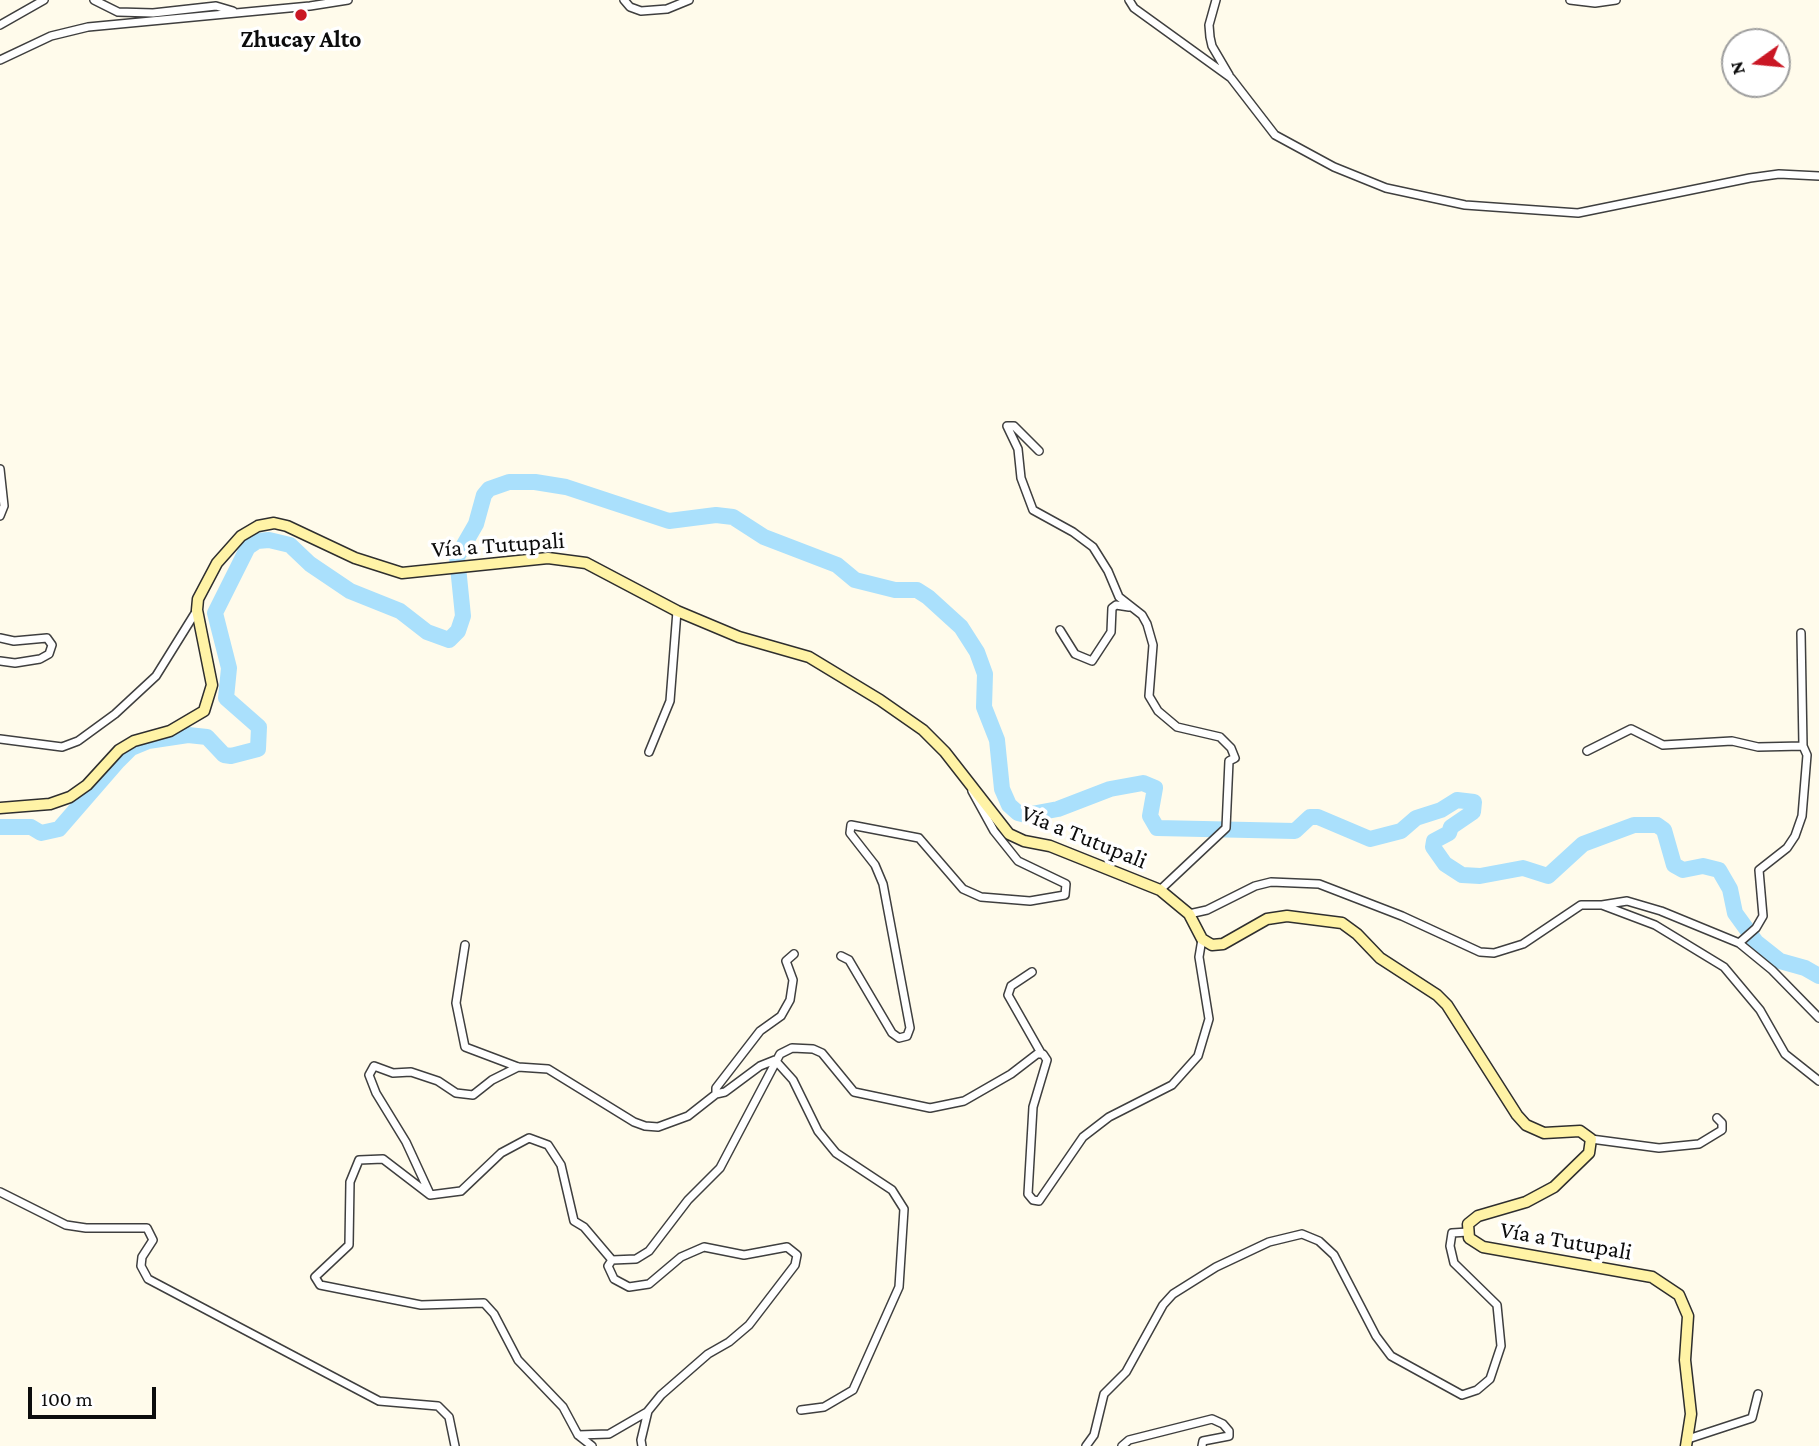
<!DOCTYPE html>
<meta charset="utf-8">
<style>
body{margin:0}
#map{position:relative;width:1819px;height:1446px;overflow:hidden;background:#fffbeb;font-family:"Crimson Pro",serif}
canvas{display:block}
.north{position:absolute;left:1721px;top:28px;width:70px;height:70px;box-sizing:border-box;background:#fff;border:2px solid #9e9e9e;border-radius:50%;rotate:255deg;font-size:19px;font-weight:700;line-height:28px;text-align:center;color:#0c0c0c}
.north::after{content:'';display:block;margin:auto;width:24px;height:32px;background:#ca1724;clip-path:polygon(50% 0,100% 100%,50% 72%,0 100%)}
.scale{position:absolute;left:28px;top:1387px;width:128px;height:32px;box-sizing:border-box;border:4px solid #0c0c0c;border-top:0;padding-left:9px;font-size:21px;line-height:24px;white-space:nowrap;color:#0c0c0c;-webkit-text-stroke:5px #fff;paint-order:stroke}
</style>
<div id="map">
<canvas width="1819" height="1446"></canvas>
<div class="north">N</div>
<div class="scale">100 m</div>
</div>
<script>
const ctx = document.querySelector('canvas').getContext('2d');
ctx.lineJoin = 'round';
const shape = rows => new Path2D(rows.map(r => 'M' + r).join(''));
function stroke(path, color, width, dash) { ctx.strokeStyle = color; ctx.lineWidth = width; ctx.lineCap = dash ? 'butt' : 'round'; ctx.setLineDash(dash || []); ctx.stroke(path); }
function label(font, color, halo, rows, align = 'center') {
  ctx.font = font + ' "Crimson Pro",serif'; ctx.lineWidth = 7; ctx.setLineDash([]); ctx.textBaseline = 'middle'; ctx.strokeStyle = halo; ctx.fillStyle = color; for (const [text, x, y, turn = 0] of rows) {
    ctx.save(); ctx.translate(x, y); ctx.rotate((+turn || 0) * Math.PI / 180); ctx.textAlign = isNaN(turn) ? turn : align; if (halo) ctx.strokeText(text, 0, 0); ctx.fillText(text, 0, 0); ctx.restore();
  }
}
stroke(shape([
 [0,827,31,827,41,833,59,829,118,761,131,748,148,741,188,735,207,737,224,755,231,756,258,749,259,727,226,698,229,668,215,613,248,547,257,541,269,540,290,545,310,564,350,591,400,611,427,632,449,640,458,631,463,616,457,557,476,524,484,495,489,489,509,482,535,482,566,487,669,521,716,515,733,517,764,537,837,565,855,580,895,590,917,590,928,597,961,627,977,652,985,674,984,707,997,740,1002,789,1009,805,1018,813,1026,815,1058,809,1110,789,1143,783,1155,788,1150,816,1157,828,1295,831,1310,817,1318,817,1370,839,1401,831,1416,818,1441,810,1457,800,1474,802,1473,812,1451,827,1449,833,1434,841,1433,847,1445,864,1462,875,1480,876,1523,868,1548,876,1583,844,1634,825,1657,825,1664,830,1674,865,1683,870,1703,866,1719,870,1730,889,1735,913,1756,942,1780,961,1805,968,1819,976]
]), '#aae0fc', 16);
const street = shape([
 [94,0,118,12,153,13,216,6,233,11],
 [624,0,630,7,641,11,667,9,689,0],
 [1129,0,1134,8,1231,78,1275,135,1334,167,1386,188,1465,205,1578,213,1750,178,1779,174,1819,176],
 [1216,0,1209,25,1210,37,1212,46,1229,75],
 [1570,0,1595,3,1616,0],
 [0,25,44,0],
 [0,60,51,36,88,27,310,6,348,0],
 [1039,451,1014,426,1007,426,1018,449,1021,478,1033,510,1073,532,1093,547,1108,571,1119,597,1142,615,1147,624,1153,645,1149,696,1158,711,1177,727,1220,737,1231,748,1235,758,1229,761,1226,828,1160,890],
 [0,469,4,506,0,516],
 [1060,630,1075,654,1092,661,1111,632,1112,608,1116,605,1129,607],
 [1801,633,1803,746],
 [0,638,14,641,47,638,52,645,49,654,40,659,15,663,0,661],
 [0,739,62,747,78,741,115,714,156,676,197,610],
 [1587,751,1631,729,1663,745,1732,741,1758,747,1803,746,1807,755,1802,816,1795,836,1787,848,1759,870,1763,916,1756,928,1739,943,1661,911,1627,901,1602,905],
 [649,752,670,701,677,611],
 [1189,914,1207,910,1255,886,1271,882,1319,884,1402,916,1480,952,1494,953,1523,944,1581,905,1602,905,1655,925,1724,967,1760,1010,1785,1054,1819,1081],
 [1739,943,1772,970,1819,1018],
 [465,945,456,1003,465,1047,518,1067,548,1069,634,1122,645,1126,658,1127,688,1116,716,1094],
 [794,954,786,961,793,980,790,1000,781,1016,760,1031,716,1088,716,1094,725,1092,760,1066,775,1060,793,1080,818,1131,836,1153,892,1190,904,1209,899,1287,853,1390,824,1407,801,1410],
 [841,956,849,960,892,1033,899,1038,907,1036,910,1028,883,884,875,865,850,833,851,825,919,838,963,889,981,897,1030,901,1065,895,1066,884,1018,861,994,831,972,791],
 [1032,972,1011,986,1008,995,1041,1053],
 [1591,1139,1659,1148,1699,1144,1722,1130,1722,1123,1717,1118],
 [0,1192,66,1225,86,1228,147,1228,153,1240,142,1257,141,1266,148,1279,379,1401,438,1406,449,1417,455,1446],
 [430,1194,406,1142,376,1093,369,1075,374,1066,393,1073,411,1072,438,1081,456,1093,473,1095,492,1080,518,1067],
 [578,1435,609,1434,647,1412],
 [1688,1439,1752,1418,1758,1394],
 [592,1446,578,1435,563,1407,518,1360,494,1314,484,1303,421,1305,320,1285,315,1277,349,1245,350,1182,359,1160,383,1159,430,1195,461,1191,501,1153,529,1138,548,1145,561,1165,574,1221,584,1227,612,1260],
 [642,1446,641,1440,648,1411,661,1395,708,1354,729,1342,749,1325,795,1265,797,1255,787,1247,744,1255,704,1247,681,1257,649,1284,629,1287,614,1279,608,1266,612,1260,636,1259,649,1251,688,1200,720,1168,780,1054,792,1048,813,1049,822,1053,854,1092,930,1108,964,1101,1011,1074,1037,1054,1043,1054,1047,1060,1033,1107,1028,1194,1033,1200,1039,1201,1083,1137,1109,1117,1172,1085,1198,1056,1209,1019,1199,957,1202,939],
 [1086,1446,1094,1435,1104,1394,1126,1372,1163,1305,1173,1294,1216,1267,1269,1242,1302,1234,1319,1241,1334,1255,1376,1336,1391,1356,1462,1395,1477,1390,1490,1379,1501,1346,1497,1305,1454,1263,1450,1246,1452,1233,1468,1232],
 [1122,1446,1129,1440,1212,1419,1223,1424,1229,1431,1229,1436,1203,1441,1202,1446]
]);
const secondary = shape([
 [0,808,50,804,70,797,87,785,119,750,134,741,170,731,204,711,212,685,197,610,198,599,217,563,241,536,258,526,274,523,287,526,355,558,402,573,548,558,586,563,677,611,739,637,809,657,880,700,923,730,945,752,1009,834,1024,841,1050,846,1160,890,1189,914,1202,939,1212,945,1223,944,1267,919,1287,916,1342,923,1357,934,1380,958,1437,995,1447,1005,1517,1115,1526,1125,1544,1133,1580,1131,1591,1139,1589,1153,1554,1187,1526,1202,1478,1216,1468,1224,1469,1238,1483,1247,1652,1277,1679,1295,1688,1316,1685,1360,1691,1414,1686,1446]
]);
stroke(street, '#3f3f3f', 10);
stroke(secondary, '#2e2e2e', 13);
stroke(street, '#fff', 7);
stroke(secondary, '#fff3a6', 10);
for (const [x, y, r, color] of [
 [301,15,7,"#ca1724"]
]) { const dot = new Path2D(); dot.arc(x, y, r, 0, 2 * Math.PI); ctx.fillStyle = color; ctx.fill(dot); stroke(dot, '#fff', 2.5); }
label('bold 24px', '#0c0c0c', '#fff', [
 ["Zhucay Alto",301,40]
]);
label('24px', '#0c0c0c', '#fff', [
 ["Vía a Tutupali",498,545,-4],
 ["Vía a Tutupali",1084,837,22],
 ["Vía a Tutupali",1566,1241,10]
]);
</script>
